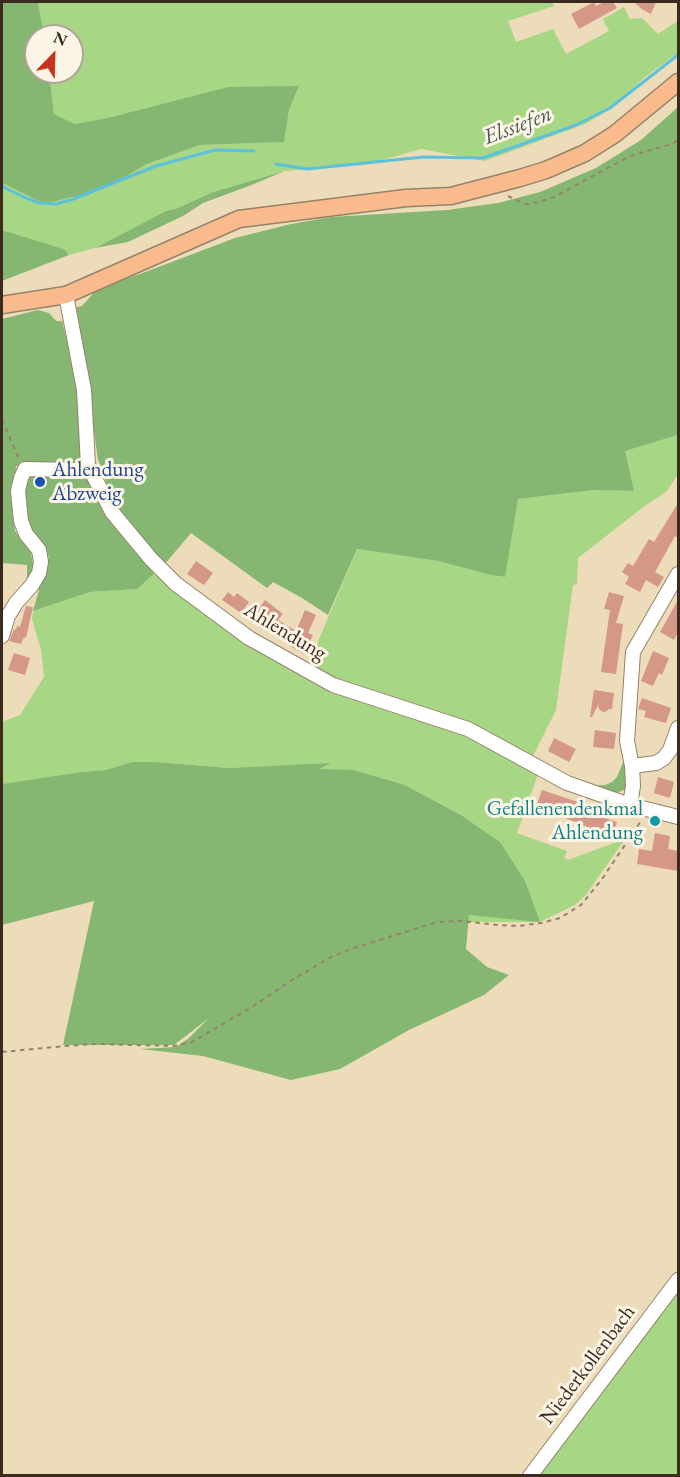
<!DOCTYPE html>
<style>
body{margin:0}
#map{position:relative;width:680px;height:1477px;overflow:hidden;background:#eddcb9;font-family:"EB Garamond",serif}
canvas{display:block}
.frame{position:absolute;inset:0;border:3px solid #3b2a1e;pointer-events:none}
.north{position:absolute;left:24px;top:24px;width:60px;height:60px;box-sizing:border-box;background:#fcf5e5;border:2px solid #afa495;border-radius:50%;rotate:23deg;font-size:16px;font-weight:700;line-height:24px;text-align:center;color:#3b2a1e}
.north::after{content:'';display:block;margin:auto;width:21px;height:27px;background:#c8321e;clip-path:polygon(50% 0,100% 100%,50% 72%,0 100%)}
</style>
<div id="map">
<canvas width="680" height="1477"></canvas>
<div class="frame"></div>
<div class="north">N</div>
</div>
<script>
const ctx = document.querySelector('canvas').getContext('2d');
ctx.lineJoin = 'round';
function fill(path, color) { ctx.fillStyle = color; ctx.fill(path, 'evenodd'); }
const shape = rows => new Path2D(rows.map(r => 'M' + r).join(''));
function stroke(path, color, width, dash) { ctx.strokeStyle = color; ctx.lineWidth = width; ctx.lineCap = dash ? 'butt' : 'round'; ctx.setLineDash(dash || []); ctx.stroke(path); }
function label(font, color, halo, rows, align = 'center') {
  ctx.font = font + ' "EB Garamond",serif'; ctx.lineWidth = 6; ctx.setLineDash([]); ctx.textBaseline = 'middle'; ctx.strokeStyle = halo; ctx.fillStyle = color; for (const [text, x, y, turn = 0] of rows) {
    ctx.save(); ctx.translate(x, y); ctx.rotate((+turn || 0) * Math.PI / 180); ctx.textAlign = isNaN(turn) ? turn : align; if (halo) ctx.strokeText(text, 0, 0); ctx.fillText(text, 0, 0); ctx.restore();
  }
}
fill(shape([
 [38,2,552,2,554,6,508,21,516,42,553,29,566,54,609,31,603,19,624,7,630,19,642,18,658,34,678,21,678,53,645,77,609,110,585,124,485,161,421,149,365,165,285,171,213,192,178,208,166,211,95,248,69,255,64,249,2,230,2,183,45,204,72,197,87,196,123,178,147,164,200,145,283,142,289,110,299,87,228,87,107,118,75,124,54,114,49,72,72,72,72,36,44,36],
 [678,435,678,474,667,491,642,508,578,558,577,584,573,585,556,710,531,760,335,680,309,663,357,549,438,561,491,575,504,577,518,499,594,490,634,491,624,451],
 [154,574,252,647,469,736,538,774,517,833,567,851,564,858,568,860,625,839,585,896,575,905,540,922,468,922,469,915,540,921,500,842,461,815,405,785,354,770,319,770,329,764,229,768,156,762,132,762,106,770,81,772,2,784,2,722,20,715,44,677,41,650,32,619,33,611,90,592,137,589],
 [678,1286,678,1475,536,1476]
]), '#a7d684');
fill(shape([
 [2,2,38,2,44,36,36,36,36,72,49,72,54,114,75,124,107,118,228,87,299,86,289,110,284,142,200,145,147,164,123,178,87,196,72,197,45,204,2,183],
 [678,107,678,435,625,451,634,491,594,490,518,499,505,577,491,575,438,561,357,549,328,615,302,598,273,582,267,588,191,533,164,565,148,544,132,530,110,493,98,459,76,311,77,307,82,306,99,287,140,274,235,238,291,224,331,217,447,210,498,203,540,192,596,168,641,140],
 [285,171,249,186,203,203,183,216,128,242,95,248,166,211,178,208,213,192],
 [2,230,64,249,69,255,2,281],
 [38,310,49,313,56,321,62,321,72,362,83,422,85,442,81,458,77,462,66,465,16,466,12,509,15,531,31,553,33,565,29,585,27,587,27,565,2,563,2,319],
 [31,474,83,474,87,475,127,539,154,574,137,589,90,592,33,611,39,590,36,589,49,558,46,548,41,541,27,528,20,507,27,480],
 [624,760,627,782,627,787,622,791,609,794,588,786,605,785,612,782,617,777],
 [132,762,156,762,229,768,331,763,320,769,354,770,405,785,461,815,500,842,525,881,540,922,469,915,466,949,487,967,509,975,484,995,409,1030,340,1069,291,1080,203,1056,140,1049,176,1047,189,1038,209,1018,174,1045,63,1045,94,901,2,925,2,784,81,772,106,770]
]), '#85b772');
stroke(shape([
 [276,164,307,169,423,157,483,158,576,125,610,108,678,55],
 [2,184,3,187,24,197,39,203,55,204,71,200,156,166,215,150,254,151]
]), '#5ec1dc', 3);
fill(shape([
 [594,2,596,6,604,2,613,2,617,8,579,29,571,14],
 [634,2,656,2,651,14,643,10],
 [678,503,678,538,675,536,655,572,664,577,658,587,646,580,640,592,625,584,629,577,622,572,628,563,633,566,649,539,654,542],
 [196,561,213,573,204,585,187,574],
 [228,592,234,597,237,593,249,602,241,613,222,600],
 [609,592,624,596,616,623,623,624,616,674,601,672,610,610,604,609],
 [265,600,283,614,278,620,296,631,305,610,316,615,308,633,313,635,304,654,290,646,293,640,255,614],
 [678,600,678,632,674,640,660,632],
 [26,606,33,607,26,638,24,637,21,644,9,641,14,629,16,630,17,626,20,627],
 [653,651,669,658,662,675,659,673,653,686,641,681],
 [14,653,30,658,25,675,8,670],
 [594,690,614,693,612,709,609,709,605,712,601,711,598,707,599,703,592,717,590,717],
 [642,698,671,708,666,723,644,717,646,711,638,709],
 [595,730,616,733,614,749,593,747],
 [554,738,576,749,569,762,548,751],
 [658,777,674,782,670,798,654,793],
 [542,790,578,802,576,807,598,813,597,816,617,822,612,836,582,825,582,824,562,817,563,814,546,808,545,811,536,807],
 [655,833,670,836,668,849,678,851,678,871,637,864,639,849,652,851]
]), '#d49788');
const minor = shape([
 [66,295,84,390,88,465,112,512,151,559,176,584,249,638,333,685,468,729,567,783,630,805,678,817],
 [2,636,8,616,16,603,32,585,39,573,41,562,39,550,26,534,21,521,18,491,21,478,25,469,77,470,88,465],
 [632,766,656,763,664,758,670,750,678,728],
 [630,805,633,786,632,766,627,741,633,652,678,574],
 [530,1476,678,1280]
]);
const major = shape([
 [2,305,66,295,239,219,406,198,451,196,520,178,546,170,585,153,615,134,678,82]
]);
stroke(minor, '#94836c', 16);
stroke(major, '#94836c', 19);
stroke(shape([
 [508,196,516,200,527,204,539,202,554,197,630,156,672,144,678,140],
 [2,420,19,459],
 [2,1052,65,1046,96,1044,174,1046,192,1042,252,1007,292,980,331,957,354,948,437,922,461,921,498,925,519,926,541,923,560,918,581,905,602,879,641,821]
]), '#94836c', 2, [4.5, 4.5]);
stroke(minor, '#fff', 14);
stroke(major, '#fabb8c', 16);
for (const [x, y, r, color] of [
 [40,482,6,"#1a4fb4"],
 [655,821,6,"#0f9aa8"]
]) { const dot = new Path2D(); dot.arc(x, y, r, 0, 2 * Math.PI); ctx.fillStyle = color; ctx.fill(dot); stroke(dot, '#fcf5e5', 2); }
label('21px', '#164399', '#fcf5e5', [
 ["Ahlendung",52,470],
 ["Abzweig",52,494]
], 'left');
label('21px', '#3b2a1e', '#fcf5e5', [
 ["Ahlendung",285,632,31],
 ["Niederkollenbach",588,1365,-53]
]);
label('21px', '#0d838f', '#fcf5e5', [
 ["Gefallenendenkmal",643,809],
 ["Ahlendung",643,833]
], 'right');
label('italic 22px', '#465757', '#fcf5e5', [
 ["Elssiefen",518,126,-21]
]);
</script>
